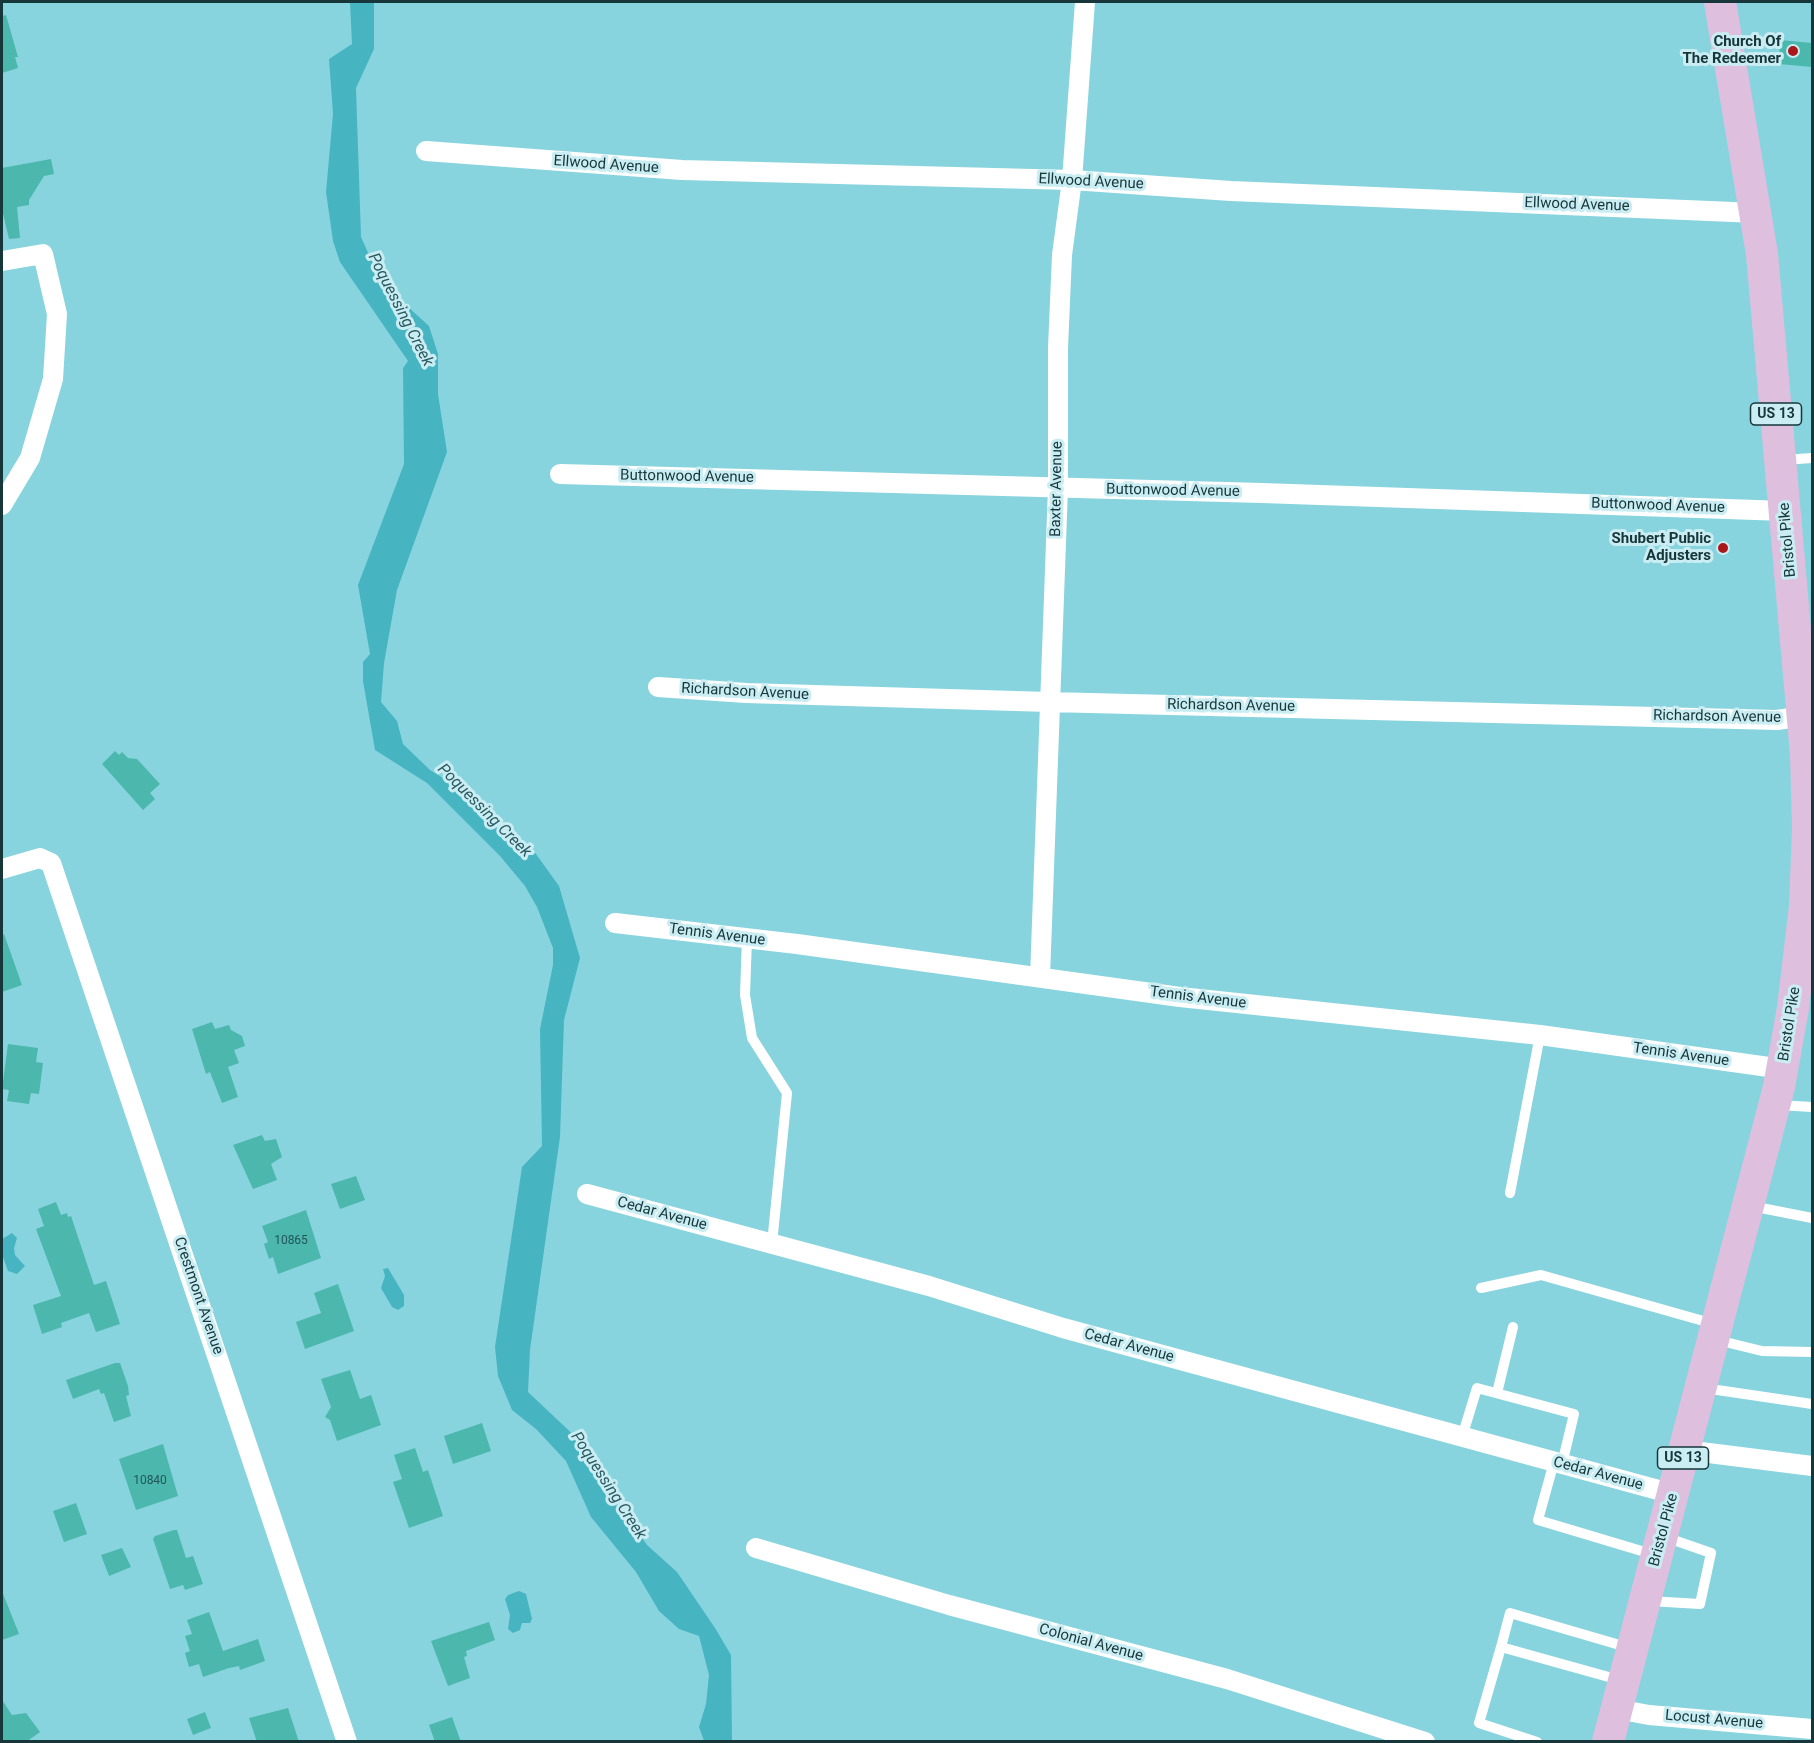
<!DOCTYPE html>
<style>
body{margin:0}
#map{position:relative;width:1814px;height:1743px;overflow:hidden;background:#88d4de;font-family:Roboto,sans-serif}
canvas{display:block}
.frame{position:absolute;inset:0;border:3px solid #16363a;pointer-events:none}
</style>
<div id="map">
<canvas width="1814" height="1743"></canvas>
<div class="frame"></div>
</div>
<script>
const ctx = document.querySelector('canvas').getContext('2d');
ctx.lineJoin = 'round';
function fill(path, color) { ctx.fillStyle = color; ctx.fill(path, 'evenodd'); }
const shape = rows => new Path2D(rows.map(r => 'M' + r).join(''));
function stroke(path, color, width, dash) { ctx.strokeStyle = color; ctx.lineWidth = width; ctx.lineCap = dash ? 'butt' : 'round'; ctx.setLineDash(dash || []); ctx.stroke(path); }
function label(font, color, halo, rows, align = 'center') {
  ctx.font = font + ' Roboto,sans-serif'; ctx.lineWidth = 6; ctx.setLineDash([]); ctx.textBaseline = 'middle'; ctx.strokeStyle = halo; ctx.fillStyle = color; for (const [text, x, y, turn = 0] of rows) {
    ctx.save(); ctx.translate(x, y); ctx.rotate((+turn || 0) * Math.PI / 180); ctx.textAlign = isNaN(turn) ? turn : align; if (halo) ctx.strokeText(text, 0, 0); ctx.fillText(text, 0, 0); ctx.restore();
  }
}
fill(shape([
 [350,2,374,2,374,49,356,88,361,237,374,266,397,297,429,326,438,354,438,394,447,452,397,590,384,663,381,702,397,721,403,744,430,770,477,799,482,812,497,828,517,838,536,854,559,886,580,958,564,1020,560,1137,530,1350,528,1392,580,1441,621,1508,647,1545,677,1572,715,1628,731,1655,732,1741,704,1741,699,1727,706,1704,709,1675,699,1636,679,1629,659,1611,636,1572,591,1517,566,1461,536,1429,512,1410,498,1376,495,1347,522,1167,542,1146,540,1029,553,965,553,948,537,907,525,886,500,856,427,783,375,750,363,681,363,662,370,654,358,585,404,464,403,368,408,361,340,262,333,241,326,192,333,114,329,59,352,44],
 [12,1233,17,1238,14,1248,15,1255,25,1266,17,1274,8,1271,2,1254,2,1239],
 [388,1268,404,1295,404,1306,398,1310,392,1307,381,1288,385,1276,383,1269],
 [519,1591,526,1594,532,1619,530,1623,522,1623,520,1630,513,1633,508,1629,510,1615,505,1599,508,1595]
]), '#47b4c2');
fill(shape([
 [6,15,18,57,15,57,18,68,2,73,2,16],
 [1780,40,1812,43,1812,67,1779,64],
 [51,159,54,174,44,176,29,200,29,205,17,207,20,238,9,239,2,209,2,168],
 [115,751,119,755,122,752,128,758,137,759,160,784,150,793,155,799,143,810,102,764],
 [4,934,22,985,2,992,2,935],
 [212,1022,215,1029,229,1025,231,1030,242,1036,245,1046,234,1050,239,1063,228,1067,238,1097,222,1103,210,1072,206,1074,192,1029],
 [8,1044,38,1048,36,1062,43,1063,39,1094,31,1093,29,1104,7,1101,9,1090,2,1089],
 [262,1135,265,1141,276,1139,282,1157,271,1164,277,1180,253,1189,233,1145],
 [356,1176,365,1200,340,1209,331,1184],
 [56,1202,61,1215,67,1213,68,1217,71,1216,94,1285,106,1281,120,1324,96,1332,89,1313,61,1323,62,1327,42,1334,33,1305,61,1296,36,1229,44,1226,38,1209],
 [306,1210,321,1258,278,1274,273,1257,269,1259,264,1244,268,1242,262,1226],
 [338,1284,354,1331,305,1349,296,1322,321,1313,314,1293],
 [115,1363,120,1363,128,1386,129,1395,126,1396,131,1416,114,1422,104,1393,101,1394,99,1389,73,1399,66,1380],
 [350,1370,360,1399,371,1395,381,1425,337,1441,330,1420,325,1417,331,1407,321,1379],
 [482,1423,491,1451,453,1464,444,1436],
 [163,1444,178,1496,136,1510,119,1459],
 [415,1448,423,1472,428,1470,443,1516,409,1528,393,1482,402,1479,394,1455],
 [76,1503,87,1534,64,1542,53,1511],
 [174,1530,177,1530,186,1558,193,1556,203,1584,185,1590,183,1585,170,1589,153,1539,155,1536],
 [122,1548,131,1567,109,1576,101,1555],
 [2,1591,19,1634,2,1640],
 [209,1612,223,1651,258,1639,265,1661,240,1670,239,1666,229,1668,203,1677,199,1664,189,1667,185,1653,190,1651,185,1636,192,1634,187,1620],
 [489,1622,495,1640,466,1651,467,1656,464,1657,470,1678,448,1686,431,1641],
 [2,1700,12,1715,26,1713,40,1732,26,1742,2,1742],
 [288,1708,299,1742,257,1742,249,1718],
 [205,1712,211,1728,193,1735,187,1719],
 [452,1717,461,1742,435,1742,429,1725]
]), '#4bb7ad');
stroke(shape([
 [1783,460,1812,458],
 [747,938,745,995,752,1038,787,1093,772,1244],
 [1778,1105,1812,1107],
 [1510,1193,1540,1035],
 [1751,1206,1812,1218],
 [1481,1288,1541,1275,1714,1324],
 [1717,1340,1762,1351,1812,1352],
 [1704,1388,1812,1404],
 [1497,1393,1513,1327],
 [1462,1437,1477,1388,1574,1414,1562,1464],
 [1554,1462,1538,1520,1655,1555],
 [1649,1601,1700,1604,1711,1553,1665,1537],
 [1501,1647,1510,1613,1630,1648],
 [1537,1742,1479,1723,1501,1647,1623,1681]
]), '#fff', 10);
stroke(shape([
 [426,151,682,170,1072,180,1231,191,1757,213],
 [2,261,43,254,57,314,53,379,30,458,2,505],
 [560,474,1262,493,1785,511],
 [658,687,746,693,1049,702,1777,720,1804,716],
 [2,869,40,858,51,863,347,1742],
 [615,923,797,944,1180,997,1540,1035,1783,1069],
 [1040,977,1058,488,1058,348,1062,255,1072,180,1085,2],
 [587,1194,929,1286,1063,1328,1673,1494],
 [1685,1450,1812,1466],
 [756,1548,949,1605,1227,1679,1425,1742],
 [1617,1709,1649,1715,1812,1729]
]), '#fff', 20);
stroke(shape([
 [1608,1742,1779,1087,1793,1008,1805,906,1808,829,1806,754,1762,254,1720,2]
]), '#dfbfde', 32);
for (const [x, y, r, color] of [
 [1793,51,6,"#ab181b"],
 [1723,548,6,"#ab181b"]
]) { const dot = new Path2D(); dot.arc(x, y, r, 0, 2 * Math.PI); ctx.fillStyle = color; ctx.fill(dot); stroke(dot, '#c9edf2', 2); }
label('12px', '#235657', null, [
 ["10865",291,1241],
 ["10840",150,1481]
]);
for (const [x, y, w] of [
 [1776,414,51],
 [1683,1458,51]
]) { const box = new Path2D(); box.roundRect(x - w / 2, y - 11, w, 22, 4.5); ctx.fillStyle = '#c9edf2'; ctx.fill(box); stroke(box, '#16363a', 1.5); }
label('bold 14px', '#16363a', null, [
 ["US 13",1776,414],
 ["US 13",1683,1458]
]);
label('bold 15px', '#16363a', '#c9edf2', [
 ["Church Of",1781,42],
 ["The Redeemer",1781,59],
 ["Shubert Public",1711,539],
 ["Adjusters",1711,556]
], 'right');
label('15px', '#16363a', '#c9edf2', [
 ["Ellwood Avenue",606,165,4],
 ["Ellwood Avenue",1091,182,3],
 ["Ellwood Avenue",1577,205,2],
 ["Buttonwood Avenue",687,477,1],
 ["Baxter Avenue",1057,489,-89],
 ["Buttonwood Avenue",1173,491,1],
 ["Buttonwood Avenue",1658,506,2],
 ["Bristol Pike",1788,540,-95],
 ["Richardson Avenue",745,692,3],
 ["Richardson Avenue",1231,706,1],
 ["Richardson Avenue",1717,717,1],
 ["Tennis Avenue",717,935,7],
 ["Tennis Avenue",1198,998,7],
 ["Bristol Pike",1790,1024,-81],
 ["Tennis Avenue",1681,1055,8],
 ["Cedar Avenue",662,1214,15],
 ["Crestmont Avenue",198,1296,71],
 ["Cedar Avenue",1129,1346,15],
 ["Cedar Avenue",1598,1474,15],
 ["Bristol Pike",1664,1530,-75],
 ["Colonial Avenue",1091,1643,15],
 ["Locust Avenue",1714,1720,5]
]);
label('italic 16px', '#2b5a60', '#c9edf2', [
 ["Poquessing Creek",400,310,63],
 ["Poquessing Creek",484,811,45],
 ["Poquessing Creek",608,1486,57]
]);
</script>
